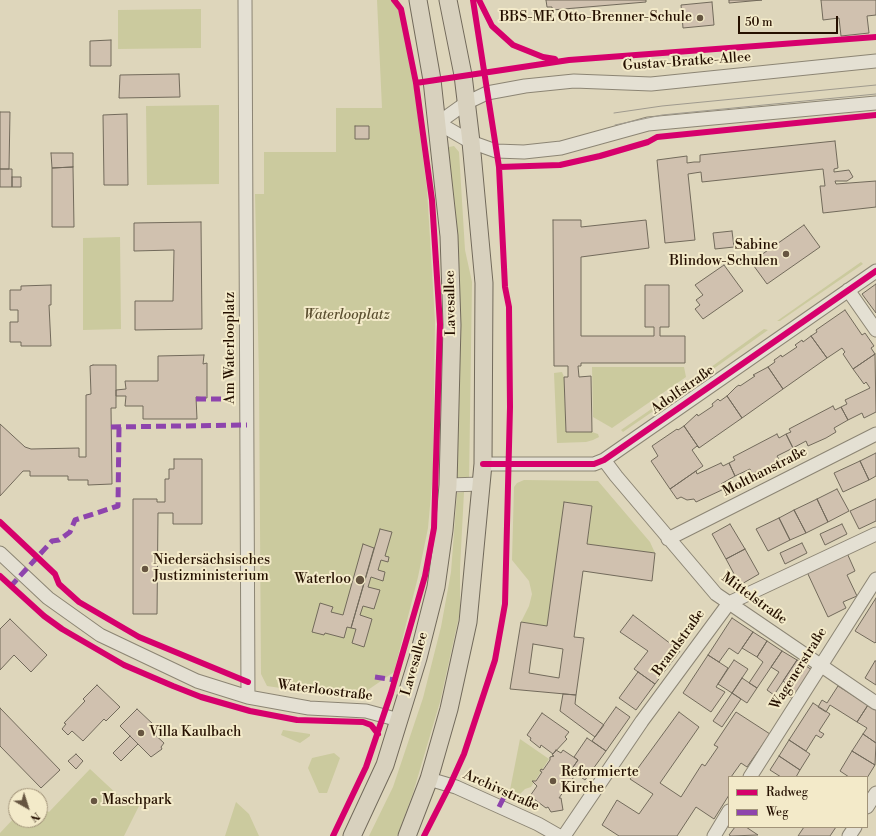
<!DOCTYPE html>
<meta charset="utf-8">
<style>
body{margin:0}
#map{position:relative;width:876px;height:836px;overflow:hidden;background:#ded6bb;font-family:"Libre Bodoni",serif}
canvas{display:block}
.legend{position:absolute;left:728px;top:776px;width:140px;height:52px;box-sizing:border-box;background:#f3eac9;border:1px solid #a19379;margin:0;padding:5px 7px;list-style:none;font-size:12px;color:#251000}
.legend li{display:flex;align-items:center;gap:8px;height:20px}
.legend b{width:20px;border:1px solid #a19379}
.north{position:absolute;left:8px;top:788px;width:40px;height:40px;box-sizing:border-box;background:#f3eac9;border:1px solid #a19379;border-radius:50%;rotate:141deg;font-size:11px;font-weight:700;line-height:16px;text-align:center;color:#251000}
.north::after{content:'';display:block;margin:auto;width:14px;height:18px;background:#665541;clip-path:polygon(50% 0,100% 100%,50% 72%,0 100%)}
.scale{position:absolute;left:738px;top:16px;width:100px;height:18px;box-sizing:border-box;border:2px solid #251000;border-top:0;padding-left:5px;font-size:12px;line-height:14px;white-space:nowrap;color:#251000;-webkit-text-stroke:3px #f3eac9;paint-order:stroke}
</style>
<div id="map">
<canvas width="876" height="836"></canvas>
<ul class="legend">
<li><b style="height:5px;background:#d6006c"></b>Radweg</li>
<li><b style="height:5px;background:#8e44ad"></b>Weg</li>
</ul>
<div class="north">N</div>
<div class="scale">50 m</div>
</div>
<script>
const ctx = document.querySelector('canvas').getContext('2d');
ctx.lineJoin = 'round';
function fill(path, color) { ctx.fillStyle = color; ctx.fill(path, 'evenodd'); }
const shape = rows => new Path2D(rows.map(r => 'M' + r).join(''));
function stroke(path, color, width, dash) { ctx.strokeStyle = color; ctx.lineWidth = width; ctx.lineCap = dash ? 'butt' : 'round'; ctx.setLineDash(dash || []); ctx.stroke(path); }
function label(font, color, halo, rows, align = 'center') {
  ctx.font = font + ' "Libre Bodoni",serif'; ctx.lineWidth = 4; ctx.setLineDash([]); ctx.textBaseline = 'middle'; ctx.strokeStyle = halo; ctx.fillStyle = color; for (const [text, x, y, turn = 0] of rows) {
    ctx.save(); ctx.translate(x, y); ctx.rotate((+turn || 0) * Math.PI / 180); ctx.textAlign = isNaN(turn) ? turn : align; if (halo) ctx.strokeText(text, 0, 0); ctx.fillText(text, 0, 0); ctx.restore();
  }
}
fill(shape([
 [377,0,391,0,399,10,415,93,427,189,435,321,433,473,428,528,418,577,394,672,362,694,307,692,267,686,261,674,259,377,255,194,264,194,264,152,336,152,336,108,382,108],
 [201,9,201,48,118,49,118,10],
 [219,105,219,184,147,185,146,106],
 [454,146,459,152,465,250,472,282,469,482,456,482,447,150,449,147],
 [120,237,121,329,83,330,83,238],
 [861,262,863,264,780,321,777,321],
 [764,329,768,330,702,377,700,375],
 [592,367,684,367,686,377,612,428,593,417],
 [562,372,564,377,566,432,592,432,598,434,599,437,593,440,586,442,557,443,554,373],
 [689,383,691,385,623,432,621,430],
 [524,480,598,481,650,542,655,553,587,544,592,506,565,502,547,626,521,622,529,606,532,594,529,581,512,560,514,487,517,483],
 [464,492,460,568,460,612,440,702,413,793,397,836,369,836,393,787,423,698,441,627,451,572,457,493],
 [283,730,310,734,310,736,300,743,281,735],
 [520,739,549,759,531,787,525,789,519,795,510,790],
 [334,753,340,758,327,793,319,793,308,768,312,758],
 [90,769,120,797,139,806,124,836,0,836,0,833,16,816,16,820,40,820,40,806,49,812],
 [236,802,249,814,259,836,225,836]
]), '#cbca9e');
const building = shape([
 [546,0,646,0,646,2,552,10,552,7,547,7,546,0],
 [729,0,762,0,729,3,729,0],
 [821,0,876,0,876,15,867,16,869,33,841,36,839,18,823,20,821,0],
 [712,2,714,25,683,28,681,5,712,2],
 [111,40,111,66,90,66,90,41,111,40],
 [179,74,180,97,119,98,120,75,179,74],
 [0,112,10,112,9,169,0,169,0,112],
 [127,114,128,185,104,185,103,115,127,114],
 [355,126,369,126,369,139,355,139,355,126],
 [835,141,838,168,834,169,834,172,849,170,853,177,847,181,835,181,836,184,876,181,876,207,823,213,820,186,825,186,823,169,702,182,701,172,688,174,695,240,665,243,657,160,687,156,687,163,694,162,700,162,700,155,835,141],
 [51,153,73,153,73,167,52,168,51,153],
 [73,167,74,227,52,227,52,168,73,167],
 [0,169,12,169,12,187,0,187,0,169],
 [12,177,21,177,21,187,12,187,12,177],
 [553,220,581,220,581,227,646,220,649,248,581,257,581,336,654,336,654,327,645,327,645,285,669,285,669,327,660,327,660,336,685,336,685,363,581,363,581,366,578,366,579,377,591,376,592,432,566,432,564,377,568,377,568,366,554,366,553,220],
 [201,222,202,329,135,330,135,301,173,301,174,250,134,251,134,223,201,222],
 [804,225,820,247,767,284,751,262,804,225],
 [732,231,734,247,715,249,713,233,732,231],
 [724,265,743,291,703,319,695,309,700,305,696,300,703,295,695,285,724,265],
 [876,284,876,313,862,294,876,284],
 [51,285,51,305,49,305,51,346,21,346,21,342,10,342,10,322,18,322,18,310,10,310,10,290,21,290,21,286,51,285],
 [845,310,862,335,865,333,874,346,871,348,875,354,853,369,843,354,845,352,842,348,827,358,811,336,817,332,816,330,845,310],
 [811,336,827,358,783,389,768,367,775,362,774,360,777,358,781,355,782,357,797,347,795,345,802,340,803,342,811,336],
 [875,354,876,412,864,418,862,413,848,420,841,407,847,404,845,400,870,388,866,382,864,384,853,369,875,354],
 [204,355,203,364,207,363,207,398,196,397,197,419,143,419,143,406,125,406,126,396,116,396,116,390,126,389,125,381,158,381,158,356,204,355],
 [93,365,116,365,116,408,111,408,112,484,88,485,88,480,68,480,68,476,30,476,30,471,23,471,0,496,0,424,25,447,31,449,79,448,79,457,86,457,86,395,91,394,90,366,93,365],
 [768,367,783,389,742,418,727,396,736,387,739,385,740,386,755,376,753,375,768,367],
 [727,396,742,418,699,448,684,426,697,414,698,416,713,406,712,404,718,399,720,401,727,396],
 [833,406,835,410,841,407,848,420,834,428,836,432,826,438,808,446,806,441,793,448,786,434,791,432,789,429,833,406],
 [684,426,699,448,697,446,692,450,703,466,670,489,651,461,658,456,652,446,677,429,678,430,684,426],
 [777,434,779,438,786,434,793,448,777,456,780,461,752,474,750,469,735,476,729,463,735,460,733,457,777,434],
 [876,453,876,476,869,480,860,461,876,453],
 [174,459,202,459,202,524,173,524,173,513,158,513,157,614,133,614,133,499,157,499,157,502,165,502,165,479,169,479,169,469,174,469,174,459],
 [860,461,869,480,843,492,834,473,860,461],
 [721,463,723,466,729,463,735,476,721,484,724,489,696,502,694,499,687,500,681,497,677,499,670,489,696,471,697,474,721,463],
 [837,489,849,511,828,522,817,499,837,489],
 [817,499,828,522,806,533,794,510,817,499],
 [876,499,876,521,859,529,850,511,876,499],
 [564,502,592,506,587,544,655,553,652,581,583,571,574,637,584,638,576,695,510,689,521,622,547,626,564,502],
 [533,644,563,649,559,678,529,673,533,644],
 [794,510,806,533,790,540,779,518,794,510],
 [779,518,790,540,768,551,756,529,779,518],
 [730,524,745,549,726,559,712,534,730,524],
 [842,524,847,534,825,545,820,534,842,524],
 [380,529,392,532,385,556,389,557,388,562,381,560,378,570,385,572,383,581,371,577,368,587,380,590,374,609,363,606,360,615,372,619,364,647,352,643,356,629,351,628,380,529],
 [802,543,807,553,785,564,780,553,802,543],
 [363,544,374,548,351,628,347,627,344,638,325,633,324,635,312,632,320,603,333,607,331,612,343,615,363,544],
 [745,549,759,574,740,585,726,559,745,549],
 [847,553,855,571,847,575,857,596,843,602,846,608,828,617,807,572,847,553],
 [876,598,876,642,875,643,855,631,876,598],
 [633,615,680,651,655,684,634,669,648,651,620,632,633,615],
 [732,618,753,632,738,654,729,648,719,662,708,655,732,618],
 [10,619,47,655,31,672,14,655,0,670,0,629,10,619],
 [753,632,767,641,757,657,742,648,753,632],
 [767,641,782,651,757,688,749,683,763,662,757,657,767,641],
 [782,651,797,660,774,695,767,690,779,672,771,667,782,651],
 [708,655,728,668,716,687,725,692,711,712,683,693,708,655],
 [734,660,748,669,732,693,718,684,734,660],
 [797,660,812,670,793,699,782,692,787,684,783,681,797,660],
 [875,661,876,661,876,685,865,678,875,661],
 [638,672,655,684,636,710,619,698,638,672],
 [742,678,757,688,747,703,732,693,742,678],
 [97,685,120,707,106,721,104,719,83,741,72,731,68,735,62,729,66,724,64,723,85,701,83,699,97,685],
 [838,686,868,705,857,722,830,705,826,712,818,707,822,700,827,703,838,686],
 [732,693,741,699,722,727,713,721,732,693],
 [563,694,576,695,575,704,604,725,595,737,560,711,563,694],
 [813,703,830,714,819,731,824,734,821,738,816,735,806,751,789,740,813,703],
 [868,705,876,710,876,743,863,734,867,728,857,722,868,705],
 [616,707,630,717,606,751,592,741,616,707],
 [0,708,60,770,41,788,0,746,0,708],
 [137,709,155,726,151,731,164,743,161,747,162,749,151,757,120,726,137,709],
 [679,712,699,727,660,783,681,797,702,764,705,766,718,747,714,745,736,712,770,734,747,767,741,763,731,777,729,777,729,795,714,819,696,807,677,836,619,836,602,825,617,800,639,814,653,794,630,779,679,712],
 [542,713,569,732,565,737,567,739,553,754,541,745,540,748,530,740,531,738,527,735,542,713],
 [863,734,876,743,875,765,852,751,863,734],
 [130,736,138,744,121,761,113,753,130,736],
 [587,738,606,751,585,780,571,770,578,760,574,757,587,738],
 [789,740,810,754,800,770,779,756,789,740],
 [556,750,561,753,563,750,578,760,571,770,576,774,559,798,561,798,563,810,551,812,548,807,546,808,530,796,537,786,532,781,536,781,542,772,540,771,541,769,543,770,550,760,550,757,554,756,552,755,556,750],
 [852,751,875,765,867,778,849,777,840,771,852,751],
 [76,754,83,761,76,769,68,761,76,754],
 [779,756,800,770,796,777,781,777,770,770,779,756],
 [735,827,746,827,758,835,731,836,729,835,735,827],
 [804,827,836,827,830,836,798,836,804,827]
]);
fill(building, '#d0c1af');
stroke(building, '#726a5b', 1);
const minor = shape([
 [245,0,248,697],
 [876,61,651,84,574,81,525,86,487,93,466,103,438,123,471,142,496,151,524,152,561,148,648,124,876,103],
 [848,290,876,330],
 [604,460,616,476,716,594,876,703],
 [483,464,594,464,604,460,876,271],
 [448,485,482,484],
 [668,539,876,434],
 [0,553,48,598,100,635,197,681,248,697,309,708,366,711,399,720],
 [750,777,876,579],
 [429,779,456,787,538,824,559,836],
 [867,807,876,793],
 [564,836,642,721,729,603,876,534],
 [714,836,729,811],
 [849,836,855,827]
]);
const major = shape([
 [352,836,385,765,418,658,436,587,444,530,448,485,452,325,449,236,432,80,418,0],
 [407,836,429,779,449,709,468,622,483,464,484,283,471,142,463,75,448,0]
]);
stroke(minor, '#8c8574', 15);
stroke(major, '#726a5b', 19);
stroke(minor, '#e4e0d3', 13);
stroke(major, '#d8d1be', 17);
stroke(shape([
 [614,113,662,106,876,85],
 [615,125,662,115,876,94]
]), '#9f9a8e', 1);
stroke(shape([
 [196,399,226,399],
 [111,427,247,425],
 [10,587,52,541,59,540,70,532,75,520,118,506,119,427],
 [375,677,395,680],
 [499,807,505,795]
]), '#8e44ad', 5, [10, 5]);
stroke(shape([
 [479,0,492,26,513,45,543,57,555,59],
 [416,83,569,60,876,37],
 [499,167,560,165,600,156,648,142,657,137,876,115],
 [483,464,594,464,604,460,876,271],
 [0,522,55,574,59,584,79,602,139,637,248,682],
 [0,576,44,616,62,629,124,665,173,686,201,697,250,711,297,720,363,722,371,725,378,734],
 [333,836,366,767,391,693,425,576,434,528,440,324,432,200,416,83,401,9,394,0],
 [424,836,450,785,464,754,495,660,505,604,510,407,509,307,505,287,499,167,473,0]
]), '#d6006c', 6);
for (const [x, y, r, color] of [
 [700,18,4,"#665541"],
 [786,254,4,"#665541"],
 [145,569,4,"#665541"],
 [360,580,5,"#665541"],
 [141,733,4,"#665541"],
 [553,781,4,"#665541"],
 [94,801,4,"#665541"]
]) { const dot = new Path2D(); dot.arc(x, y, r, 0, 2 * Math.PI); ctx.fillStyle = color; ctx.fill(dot); stroke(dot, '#f3eac9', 1.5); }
label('14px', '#251000', '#f3eac9', [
 ["BBS-ME Otto-Brenner-Schule",692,18,"right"],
 ["Sabine",778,246,"right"],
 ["Blindow-Schulen",778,262,"right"],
 ["Niedersächsisches",153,561],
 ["Justizministerium",153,577],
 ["Waterloo",351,580,"right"],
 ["Villa Kaulbach",149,733],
 ["Reformierte",561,773],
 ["Kirche",561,789],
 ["Maschpark",102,801]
], 'left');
label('14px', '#251000', '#f3eac9', [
 ["Gustav-Bratke-Allee",687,62,-4],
 ["Lavesallee",451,303,-91],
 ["Am Waterlooplatz",231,348,-90],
 ["Adolfstraße",683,390,-35],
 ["Molthanstraße",765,472,-27],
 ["Mittelstraße",754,599,36],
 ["Brandstraße",679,643,-54],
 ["Lavesallee",415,664,-74],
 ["Wagenerstraße",799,669,-58],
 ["Waterloostraße",325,691,7],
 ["Archivstraße",501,791,24]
]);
label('italic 14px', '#5a4e2f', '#f3eac9', [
 ["Waterlooplatz",347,316]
]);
</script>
